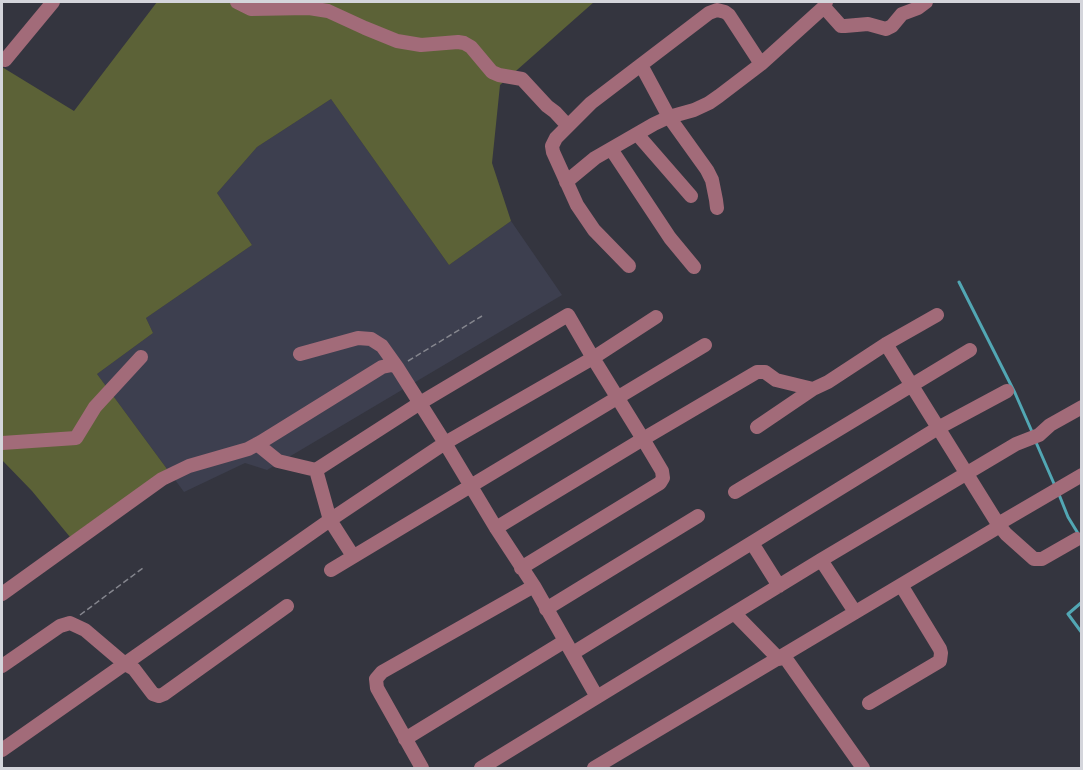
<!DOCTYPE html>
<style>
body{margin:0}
#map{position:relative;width:1083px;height:770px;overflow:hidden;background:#34353f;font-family:Karla,sans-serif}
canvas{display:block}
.frame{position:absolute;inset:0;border:3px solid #d4d5db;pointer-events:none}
</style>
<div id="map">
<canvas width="1083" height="770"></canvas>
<div class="frame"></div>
</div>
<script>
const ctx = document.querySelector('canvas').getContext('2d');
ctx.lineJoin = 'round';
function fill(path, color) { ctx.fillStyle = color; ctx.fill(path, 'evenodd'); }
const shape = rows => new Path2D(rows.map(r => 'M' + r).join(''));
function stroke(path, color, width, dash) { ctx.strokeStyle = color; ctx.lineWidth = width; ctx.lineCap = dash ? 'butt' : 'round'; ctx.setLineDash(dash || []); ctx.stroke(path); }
fill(shape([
 [331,99,449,265,511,221,562,295,267,470,245,463,184,492,97,374,153,333,146,318,252,245,217,193,257,147]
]), '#3d3f4f');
fill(shape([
 [157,2,235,2,250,12,264,2,594,2,500,85,492,163,511,221,449,265,331,99,257,147,217,193,252,245,146,318,153,333,97,374,167,469,70,537,32,491,2,460,2,67,74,111]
]), '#5c6237');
stroke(shape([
 [959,282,1015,393,1033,434],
 [1035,440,1055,486],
 [1058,492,1068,517,1079,535],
 [1082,602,1068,614,1082,633]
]), '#52a7b4', 3);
stroke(shape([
 [408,361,482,316],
 [80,615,143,568]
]), '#85868e', 1.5, [6, 3]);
stroke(shape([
 [237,2,251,9,309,8,328,11,365,28,397,41,421,45,458,42,464,43,471,47,492,72,499,75,522,79,547,106,555,112,568,126],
 [824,7,841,26,845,26,868,24,886,29,892,26,902,14,918,8,926,2],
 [5,60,53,2],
 [641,65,669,117,707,170,712,180,716,200,717,208],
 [637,134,691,196],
 [611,149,670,238,694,267],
 [566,182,595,158,654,124,669,117,694,110,709,103,719,96,761,64,824,7,826,2],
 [629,266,594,230,577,205,553,152,552,146,556,138,591,103,709,13,717,10,725,12,729,15,761,64],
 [886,344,998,524,1006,534,1034,559,1042,559,1077,539],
 [300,354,358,338,371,339,382,346,397,367],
 [757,427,813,389,828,382,886,344,937,315],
 [2,443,76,438,95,407,141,357],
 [257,444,278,461,316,470,420,403,568,315,593,358,643,439,662,471,663,478,660,483,521,568],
 [316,470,330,520,353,556],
 [735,492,970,350],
 [998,524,1082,475],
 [496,528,643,439,757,372,765,372,776,380,813,389],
 [752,543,779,586],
 [821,560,855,612],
 [331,570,705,345],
 [2,594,162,479,189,466,248,449,261,442,382,367,392,365,397,367,445,443,496,528,534,586,597,697,481,768],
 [546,609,698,516],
 [734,613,779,659],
 [573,653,938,428,1007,391],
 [784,656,863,768],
 [2,666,60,626,70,623,85,630,125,664,134,669,153,694,159,696,164,694,287,606],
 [597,697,821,560,1016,444,1039,435,1050,425,1082,407],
 [869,703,940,661,941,653,940,649,901,585],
 [405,739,565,641],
 [2,750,330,520,445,443,593,358,656,317],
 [422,768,377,688,376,679,382,672,534,586],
 [594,768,1000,526]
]), '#a26b79', 14);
</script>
